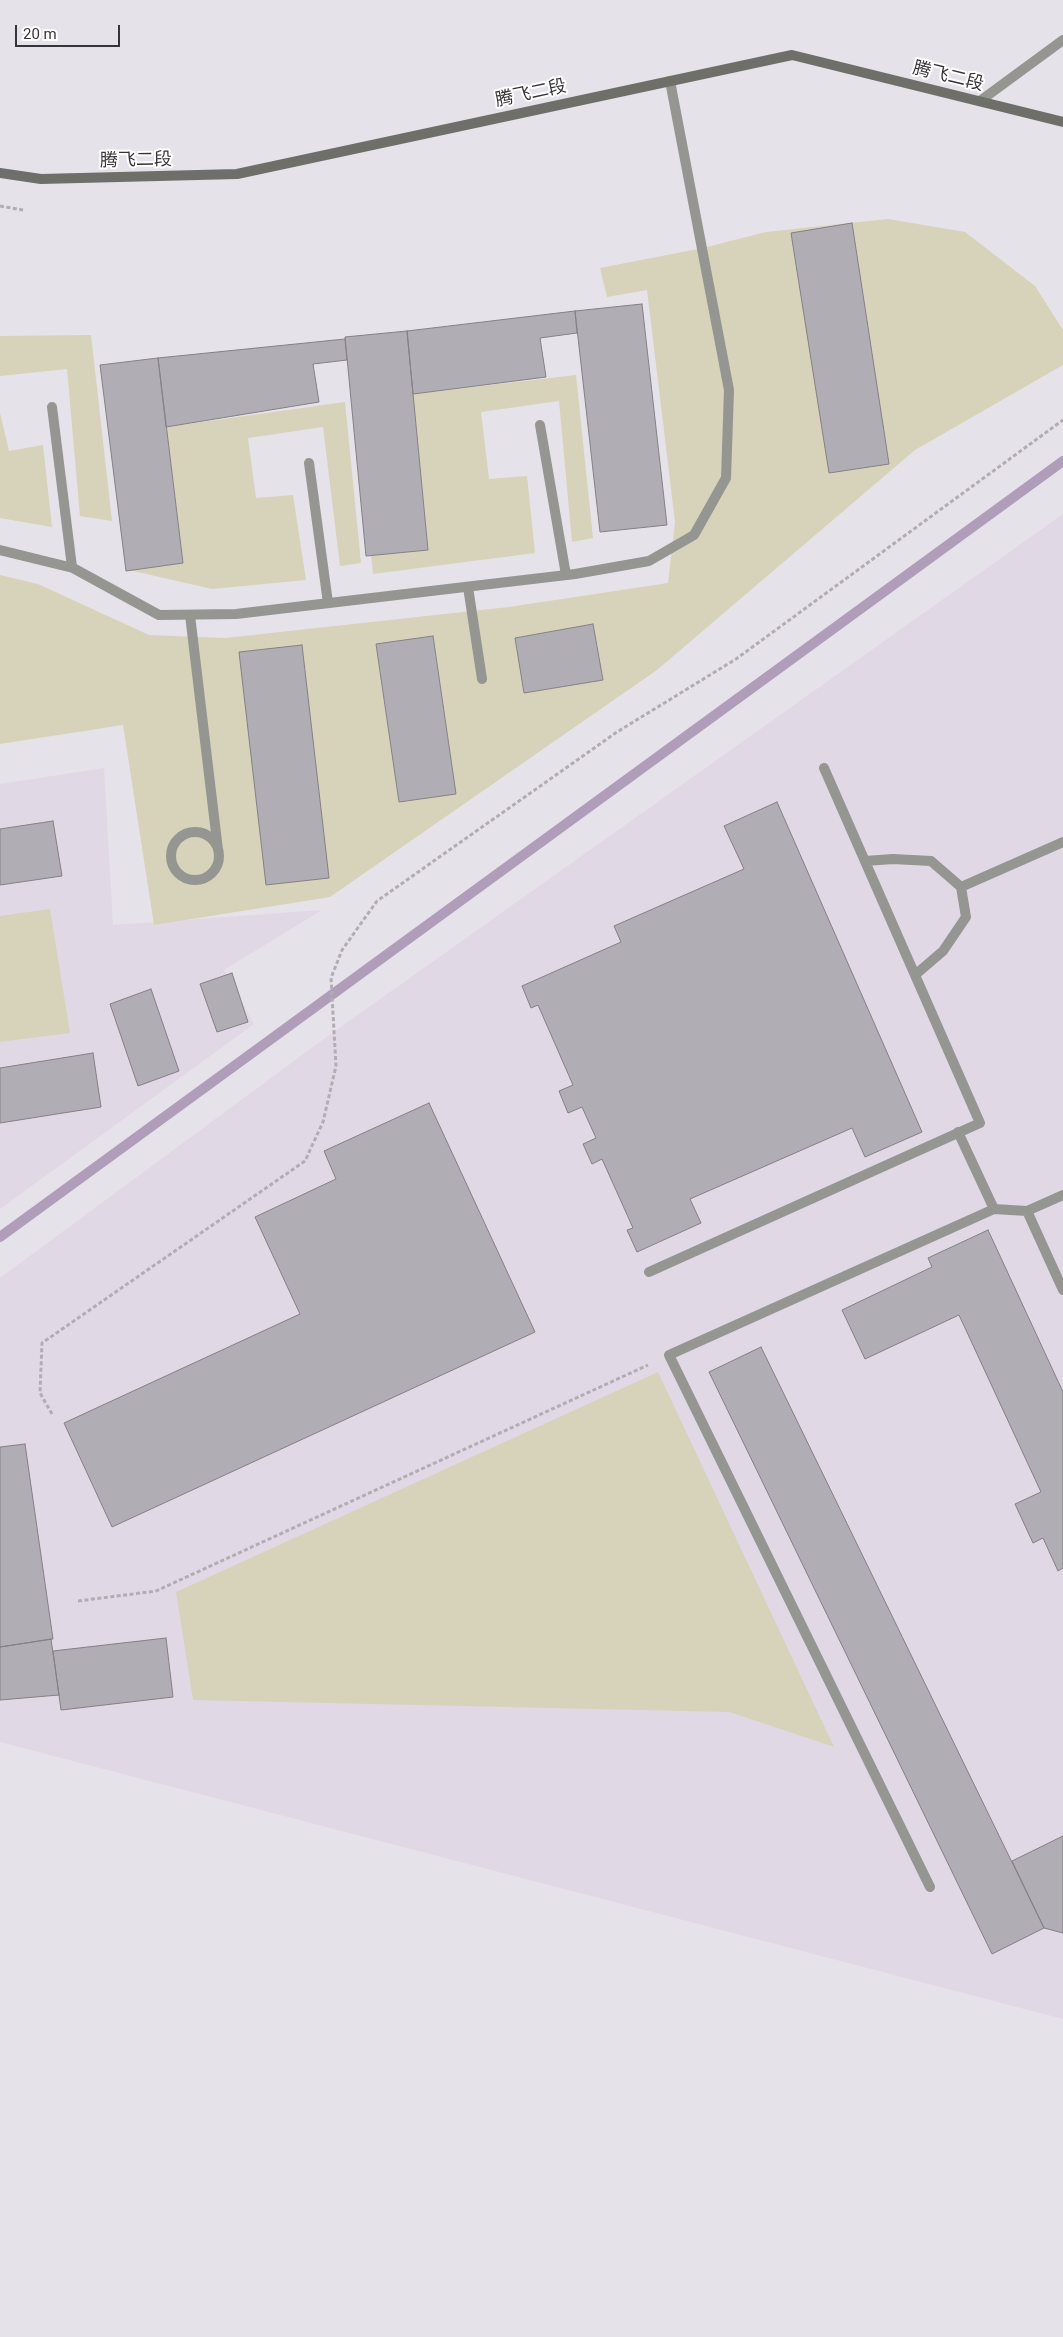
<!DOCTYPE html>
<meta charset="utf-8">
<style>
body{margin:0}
#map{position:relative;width:1063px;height:2337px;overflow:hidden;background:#e6e2e9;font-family:Roboto,sans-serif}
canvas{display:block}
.scale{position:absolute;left:15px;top:25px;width:105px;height:22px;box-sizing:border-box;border:2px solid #363437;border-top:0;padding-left:6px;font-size:15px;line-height:18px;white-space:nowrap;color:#363437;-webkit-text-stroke:4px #fff;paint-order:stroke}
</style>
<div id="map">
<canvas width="1063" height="2337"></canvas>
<div class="scale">20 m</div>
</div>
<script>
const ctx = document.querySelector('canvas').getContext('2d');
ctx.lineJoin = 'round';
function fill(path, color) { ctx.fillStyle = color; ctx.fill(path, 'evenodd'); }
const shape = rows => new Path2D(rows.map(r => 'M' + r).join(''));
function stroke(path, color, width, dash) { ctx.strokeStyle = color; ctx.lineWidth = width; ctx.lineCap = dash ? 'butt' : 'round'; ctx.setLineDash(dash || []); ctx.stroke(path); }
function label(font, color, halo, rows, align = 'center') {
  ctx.font = font + ' Roboto,"Noto Sans SC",sans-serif'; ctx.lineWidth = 4; ctx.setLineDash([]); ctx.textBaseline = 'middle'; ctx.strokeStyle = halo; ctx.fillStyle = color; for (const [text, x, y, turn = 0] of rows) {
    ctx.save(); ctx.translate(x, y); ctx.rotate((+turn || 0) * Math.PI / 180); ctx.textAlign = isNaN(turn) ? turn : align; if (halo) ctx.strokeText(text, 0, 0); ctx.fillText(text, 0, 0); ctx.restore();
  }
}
fill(shape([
 [1063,514,1063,2019,0,1742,0,1278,321,1041],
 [104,768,113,925,322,910,224,970,254,1024,0,1209,0,784]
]), '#e1d8e6');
fill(shape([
 [888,219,965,232,1035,286,1063,330,1063,365,915,450,657,670,330,897,154,925,123,725,0,744,0,575,38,584,149,635,225,638,509,607,668,583,675,522,647,290,607,297,600,268,703,248,766,232],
 [593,624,602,680,525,693,515,638],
 [433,636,456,794,399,802,376,645],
 [91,335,112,521,80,516,67,369,0,376,0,336],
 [576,375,593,538,572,542,559,401,481,412,489,479,527,476,535,553,373,574,371,555,428,550,413,394],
 [345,402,361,563,340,566,323,427,248,438,256,498,293,495,306,580,212,589,129,570,183,563,166,427],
 [0,413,9,451,43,445,52,527,0,518],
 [50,909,70,1033,0,1042,0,916],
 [658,1372,834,1747,729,1712,193,1700,176,1592]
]), '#d6d3ba');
stroke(shape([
 [0,1237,1063,461]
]), '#b09db9', 10);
const building = shape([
 [852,223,889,464,829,473,791,233,852,223],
 [642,304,667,525,600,532,575,311,642,304],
 [575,311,577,333,540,338,546,377,413,394,407,331,575,311],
 [407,331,428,550,366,556,345,337,407,331],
 [345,339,347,360,313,364,319,402,166,427,158,358,345,339],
 [158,358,183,563,126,571,100,365,158,358],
 [593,624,603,680,524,693,515,638,593,624],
 [433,636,456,794,399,802,376,644,433,636],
 [302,645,329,878,266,885,239,652,302,645],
 [777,802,922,1132,865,1157,852,1128,690,1199,701,1223,637,1252,627,1230,633,1228,602,1159,592,1164,583,1144,596,1138,582,1107,568,1113,559,1091,573,1085,538,1005,531,1008,522,986,621,942,614,926,744,869,724,826,777,802],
 [53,821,62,876,0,885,0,829,53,821],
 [232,973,248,1022,217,1032,200,984,232,973],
 [151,989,179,1071,138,1086,110,1004,151,989],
 [93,1053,101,1107,0,1123,0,1068,93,1053],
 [429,1103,535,1332,112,1527,64,1423,300,1314,255,1217,336,1179,324,1151,429,1103],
 [988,1230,1063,1392,1063,1568,1058,1571,1043,1538,1033,1543,1015,1504,1041,1492,959,1315,865,1359,842,1310,932,1267,928,1258,988,1230],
 [761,1347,1044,1928,992,1954,709,1372,761,1347],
 [25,1444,53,1639,0,1647,0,1447,25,1444],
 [166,1638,173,1697,61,1710,53,1651,166,1638],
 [51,1639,59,1695,0,1700,0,1647,51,1639],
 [1063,1836,1063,1933,1044,1928,1012,1861,1063,1836]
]);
fill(building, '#b1adb4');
stroke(building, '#848086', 1);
stroke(shape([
 [0,206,23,210],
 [52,1414,40,1393,42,1343,305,1161,323,1122,336,1066,331,978,342,950,377,901,617,732,736,659,1063,420],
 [78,1601,156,1591,648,1365]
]), '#b1adb3', 3, [4, 2.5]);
stroke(shape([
 [52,407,72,567],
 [540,425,566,575],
 [309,463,328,603],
 [468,587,482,679],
 [190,615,218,850],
 '171 856a24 24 0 1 1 48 0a24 24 0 1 1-48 0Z',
 [865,861,893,859,931,861,961,887,966,917,943,951,915,975],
 [961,887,1063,842],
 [958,1132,994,1209],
 [1027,1211,1063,1290],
 [649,1272,980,1123,824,768],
 [930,1887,669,1355,994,1209,1027,1211,1063,1195]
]), '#959591', 10);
stroke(shape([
 [980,101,1063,40],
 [0,550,73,568,159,615,236,614,575,574,649,561,694,535,726,478,729,390,670,81]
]), '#959591', 10);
stroke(shape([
 [0,173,41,179,237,174,792,55,1063,122]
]), '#6f6f6a', 10);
label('18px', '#363437', '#fff', [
 ["腾飞二段",948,77,14],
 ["腾飞二段",531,94,-12],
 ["腾飞二段",136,161,-1]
]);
</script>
